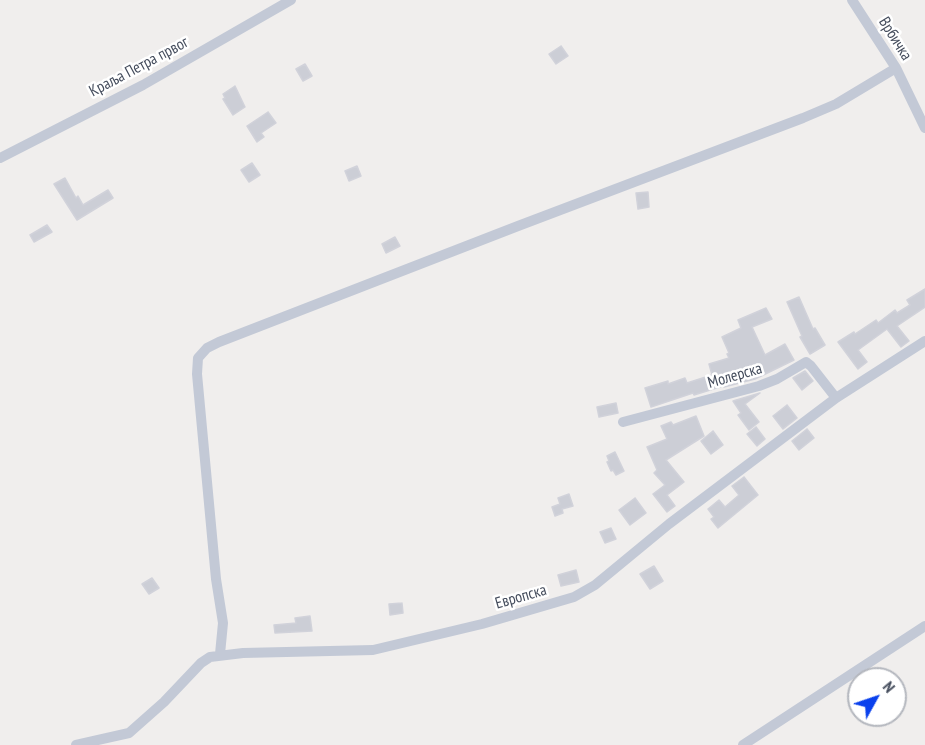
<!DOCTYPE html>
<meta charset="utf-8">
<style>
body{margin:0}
#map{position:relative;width:925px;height:745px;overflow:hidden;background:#f0eeed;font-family:"PT Sans Narrow",sans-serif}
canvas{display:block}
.north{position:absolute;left:847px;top:667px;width:60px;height:60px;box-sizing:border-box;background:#fff;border:2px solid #b4b7be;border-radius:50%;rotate:50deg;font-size:16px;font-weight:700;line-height:24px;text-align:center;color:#444c5c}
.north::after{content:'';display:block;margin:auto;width:21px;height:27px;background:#0a41ed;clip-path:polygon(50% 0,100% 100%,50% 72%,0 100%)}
</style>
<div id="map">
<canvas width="925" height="745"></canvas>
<div class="north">N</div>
</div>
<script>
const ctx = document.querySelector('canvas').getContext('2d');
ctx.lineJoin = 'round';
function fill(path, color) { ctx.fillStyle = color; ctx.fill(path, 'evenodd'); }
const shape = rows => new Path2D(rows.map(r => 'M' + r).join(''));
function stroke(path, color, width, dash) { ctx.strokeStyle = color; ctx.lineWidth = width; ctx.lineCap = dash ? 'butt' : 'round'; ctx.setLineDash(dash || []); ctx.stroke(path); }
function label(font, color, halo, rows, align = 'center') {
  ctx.font = font + ' "PT Sans Narrow",sans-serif'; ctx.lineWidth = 5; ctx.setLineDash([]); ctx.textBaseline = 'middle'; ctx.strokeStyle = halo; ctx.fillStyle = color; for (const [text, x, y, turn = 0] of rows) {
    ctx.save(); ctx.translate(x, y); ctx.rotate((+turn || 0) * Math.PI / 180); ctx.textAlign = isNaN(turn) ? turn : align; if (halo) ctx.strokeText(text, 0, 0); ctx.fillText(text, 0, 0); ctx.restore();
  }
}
const building = shape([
 [561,46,568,56,556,64,549,54,561,46],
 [305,64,312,76,303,81,296,69,305,64],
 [235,86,245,107,233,115,223,99,225,98,223,94,235,86],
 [268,112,276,123,261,133,264,137,257,142,247,126,268,112],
 [252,163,260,175,249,182,241,170,252,163],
 [357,166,361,176,349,181,345,171,357,166],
 [65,178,76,198,78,196,83,205,108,190,113,198,77,220,54,184,65,178],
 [648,192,649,207,638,209,636,193,648,192],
 [47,225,52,232,34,242,30,235,47,225],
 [395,237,400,246,386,253,382,244,395,237],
 [925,289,925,307,897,326,909,341,901,347,887,329,858,350,867,362,858,369,838,342,854,332,855,334,876,320,878,323,895,310,897,313,910,305,907,300,925,289],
 [799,297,813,329,815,328,825,345,810,354,800,337,802,336,787,302,799,297],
 [766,308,772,319,752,327,765,355,785,344,794,360,755,379,724,387,723,386,694,395,693,393,651,407,645,388,668,381,668,384,685,378,687,383,712,375,709,364,729,358,727,354,729,353,722,337,741,328,738,320,766,308],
 [805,371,813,381,802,390,793,378,805,371],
 [760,393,745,404,759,422,749,430,738,415,741,413,733,401,760,393],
 [616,403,618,413,599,417,597,407,616,403],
 [787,405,797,418,783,429,773,416,787,405],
 [696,416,704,436,666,460,684,482,667,495,675,506,667,512,653,494,665,485,654,473,657,470,647,447,667,439,661,426,671,422,673,425,696,416],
 [756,427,765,439,757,446,747,434,756,427],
 [807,429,814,438,799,450,792,441,807,429],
 [713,431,723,445,711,454,701,441,713,431],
 [615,452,624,471,616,475,613,470,611,471,607,462,609,461,607,456,615,452],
 [744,477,758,495,718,528,711,519,714,517,708,509,719,500,725,507,739,495,732,486,744,477],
 [569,494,573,506,562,509,563,513,555,516,552,507,560,504,558,498,569,494],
 [635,498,646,513,630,525,619,510,635,498],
 [611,528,616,539,605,543,600,532,611,528],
 [654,566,663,581,650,589,640,574,654,566],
 [576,570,579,582,561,586,558,575,576,570],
 [152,578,159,588,149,594,142,584,152,578],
 [402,603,403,613,390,615,389,604,402,603],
 [310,616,312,631,275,633,274,625,296,623,295,618,310,616]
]);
fill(building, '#ccced6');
stroke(building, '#d1d2da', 1.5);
stroke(shape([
 [852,0,896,68,925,128],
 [0,158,143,85,291,0],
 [623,422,759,386,777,379,806,362,811,366,836,398],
 [220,654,223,623,216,579,197,374,198,358,207,348,219,342,518,226,803,118,836,104,896,68],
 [76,745,129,733,164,702,201,663,210,657,243,653,373,650,482,624,574,597,595,585,669,524,836,398,925,341],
 [743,745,925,626]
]), '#c3c9d6', 10);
label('16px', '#444c5c', '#fff', [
 ["Врбичка",895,39,58],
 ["Краља Петра првог",139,67,-28],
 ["Молерска",735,376,-16],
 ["Европска",521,597,-16]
]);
</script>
